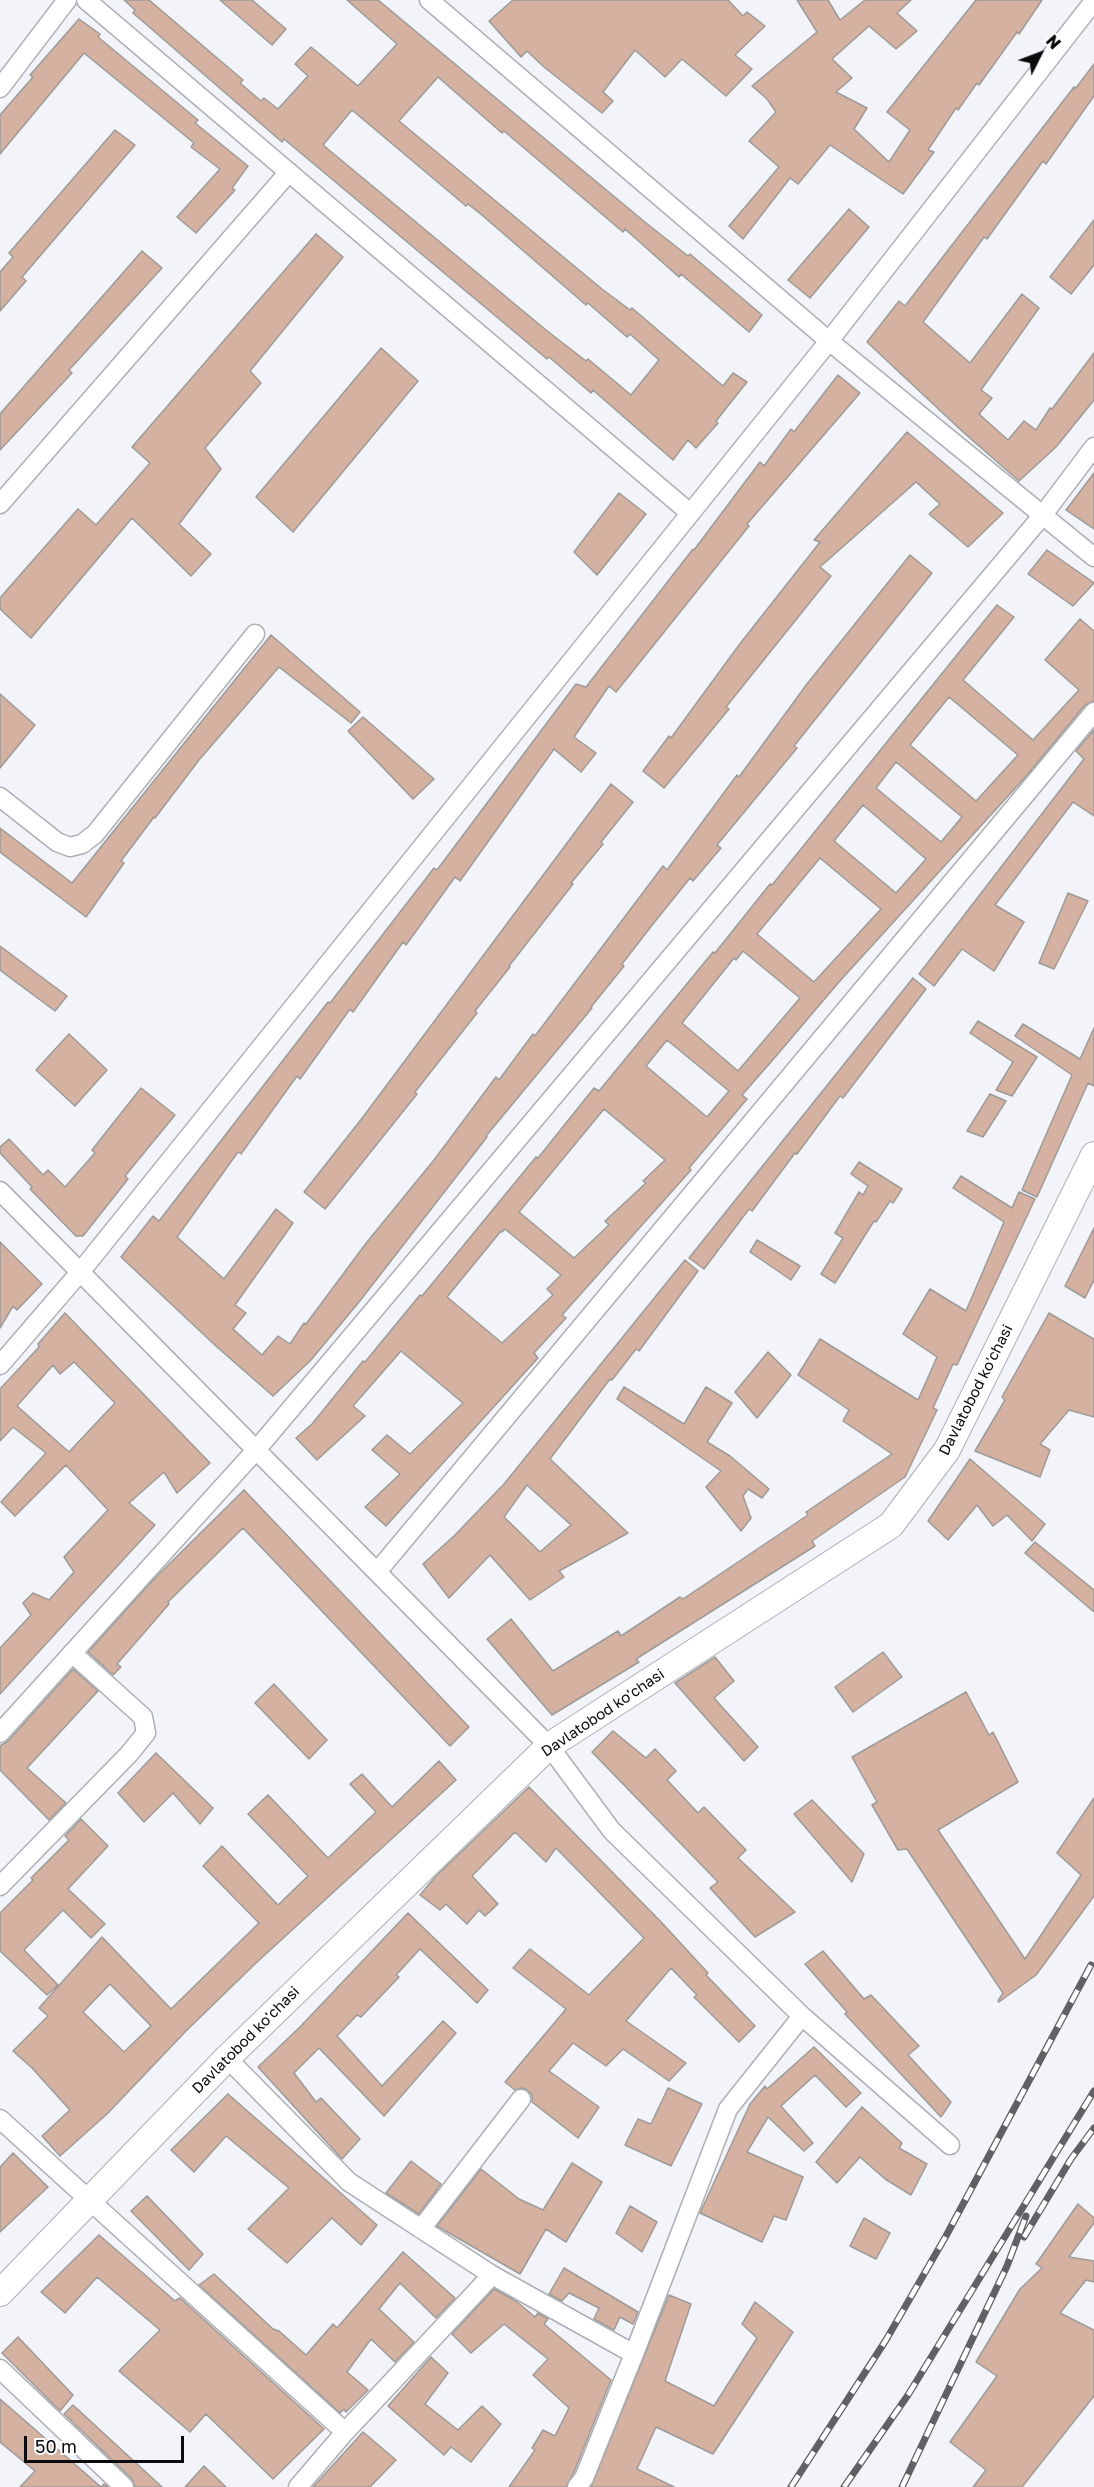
<!DOCTYPE html>
<style>
body{margin:0}
#map{position:relative;width:1094px;height:2487px;overflow:hidden;background:#f2f4f9;font-family:"Golos Text",sans-serif}
canvas{display:block}
.north{position:absolute;left:1010px;top:24px;width:60px;height:60px;-webkit-text-stroke:4px #fff;paint-order:stroke;rotate:48deg;font-size:16px;font-weight:700;line-height:24px;text-align:center;color:#0b0b0d}
.north::after{content:'';display:block;margin:auto;width:21px;height:27px;background:#0b0b0d;clip-path:polygon(50% 0,100% 100%,50% 72%,0 100%)}
.scale{position:absolute;left:24px;top:2436px;width:160px;height:27px;box-sizing:border-box;border:3px solid #0b0b0d;border-top:0;padding-left:8px;font-size:18px;line-height:21px;white-space:nowrap;color:#0b0b0d;-webkit-text-stroke:4px #fff;paint-order:stroke}
</style>
<div id="map">
<canvas width="1094" height="2487"></canvas>
<div class="north">N</div>
<div class="scale">50 m</div>
</div>
<script>
const ctx = document.querySelector('canvas').getContext('2d');
ctx.lineJoin = 'round';
function fill(path, color) { ctx.fillStyle = color; ctx.fill(path, 'evenodd'); }
const shape = rows => new Path2D(rows.map(r => 'M' + r).join(''));
function stroke(path, color, width, dash) { ctx.strokeStyle = color; ctx.lineWidth = width; ctx.lineCap = dash ? 'butt' : 'round'; ctx.setLineDash(dash || []); ctx.stroke(path); }
function label(font, color, halo, rows, align = 'center') {
  ctx.font = font + ' "Golos Text",sans-serif'; ctx.lineWidth = 4.5; ctx.setLineDash([]); ctx.textBaseline = 'middle'; ctx.strokeStyle = halo; ctx.fillStyle = color; for (const [text, x, y, turn = 0] of rows) {
    ctx.save(); ctx.translate(x, y); ctx.rotate((+turn || 0) * Math.PI / 180); ctx.textAlign = isNaN(turn) ? turn : align; if (halo) ctx.strokeText(text, 0, 0); ctx.fillText(text, 0, 0); ctx.restore();
  }
}
const building = shape([
 [124,0,149,0,243,80,240,83,261,101,264,98,278,109,308,76,295,64,311,47,358,86,397,44,347,0,378,0,646,223,688,256,690,254,762,315,749,332,681,274,679,277,625,229,623,232,504,131,502,133,438,77,399,121,602,289,630,310,632,308,723,386,733,373,747,382,716,421,718,423,696,448,688,440,673,460,593,390,591,393,549,357,547,359,284,139,282,142,133,13,135,10,124,0],
 [352,110,466,206,468,204,483,216,586,305,588,303,627,337,630,334,659,360,631,395,588,359,586,361,546,330,323,145,352,110],
 [220,0,252,0,286,29,272,45,220,0],
 [513,0,728,0,743,16,747,12,765,26,735,55,752,69,726,96,682,59,665,77,635,50,603,92,613,101,602,113,544,67,527,51,521,57,489,21,513,0],
 [797,0,828,0,840,20,865,0,911,0,897,13,917,31,896,49,869,26,832,59,852,78,836,92,867,108,854,129,889,162,910,130,887,112,976,0,1042,0,1019,34,1017,32,979,85,977,83,958,110,956,108,928,150,934,152,903,194,830,145,798,184,790,178,743,239,729,226,779,167,749,141,776,112,767,99,752,86,817,32,797,0],
 [79,19,100,34,98,37,198,120,195,123,248,166,232,188,235,190,196,233,177,217,220,169,191,147,194,143,84,53,0,154,0,115,33,77,30,75,79,19],
 [1094,64,1094,96,1046,164,1043,161,987,239,984,237,923,322,970,363,1022,294,1039,308,981,390,992,398,979,414,1008,440,1024,421,1036,430,1050,408,1052,409,1094,353,1094,400,1056,447,1019,481,963,432,867,342,899,301,905,306,1074,87,1076,88,1094,64],
 [115,130,135,145,22,277,26,281,0,311,0,272,13,257,9,253,115,130],
 [849,209,869,227,810,298,788,280,849,209],
 [1094,220,1094,265,1071,294,1050,277,1094,220],
 [316,234,343,257,250,371,261,383,205,448,221,469,179,524,211,554,191,576,132,518,31,638,0,609,0,598,78,509,96,525,150,463,132,447,316,234],
 [142,251,162,268,69,370,72,373,0,450,0,414,142,251],
 [381,348,418,381,293,532,256,497,381,348],
 [838,375,860,393,747,524,749,526,616,692,609,686,574,737,596,753,581,772,554,749,460,881,455,877,406,945,403,942,353,1012,350,1009,300,1079,297,1076,241,1154,238,1152,177,1237,224,1279,276,1209,293,1223,235,1305,246,1313,233,1329,262,1355,278,1336,290,1344,304,1323,306,1324,367,1242,434,1160,496,1077,499,1080,533,1034,535,1036,663,866,667,870,737,775,739,777,807,684,910,555,932,573,794,746,797,748,717,845,721,848,693,881,690,878,653,924,622,964,624,966,591,1007,592,1008,486,1136,487,1137,359,1302,311,1360,273,1396,217,1347,121,1257,153,1216,159,1221,328,1002,330,1003,434,868,437,870,576,684,586,687,693,549,694,550,760,462,764,466,791,429,794,432,838,375],
 [907,432,1003,513,968,547,929,514,940,504,916,482,820,567,831,576,726,707,729,709,664,788,643,771,669,736,671,738,739,645,820,542,814,540,907,432],
 [1094,473,1094,529,1066,510,1094,473],
 [619,493,646,514,597,575,574,552,619,493],
 [1047,550,1094,583,1073,606,1028,574,1047,550],
 [997,605,1014,617,963,680,1033,740,1079,690,1045,660,1080,619,1094,631,1094,701,1085,705,1028,774,839,982,777,1055,742,1095,747,1099,689,1168,691,1170,562,1315,566,1318,534,1353,538,1358,386,1526,365,1507,400,1474,372,1450,387,1435,410,1454,463,1403,401,1351,353,1406,365,1416,317,1460,296,1438,312,1424,363,1361,365,1362,420,1295,422,1296,536,1157,538,1158,594,1088,599,1091,713,952,715,953,770,884,772,885,997,605],
 [949,697,1018,755,976,801,910,745,949,697],
 [896,762,962,817,941,842,876,788,896,762],
 [863,805,926,859,896,893,834,841,863,805],
 [820,858,881,909,814,982,757,934,820,858],
 [743,951,800,998,738,1071,682,1023,734,958,736,960,743,951],
 [667,1040,729,1091,707,1117,646,1066,667,1040],
 [604,1109,665,1160,643,1181,646,1183,605,1221,609,1225,574,1258,519,1212,604,1109],
 [505,1229,561,1275,547,1289,553,1295,502,1343,447,1297,501,1231,502,1232,505,1229],
 [271,635,360,712,351,723,279,667,199,760,155,818,154,817,121,861,124,863,86,917,0,852,0,828,72,883,271,635],
 [0,694,35,725,0,768,0,694],
 [363,717,434,779,413,799,348,731,363,717],
 [1094,730,1094,816,1073,802,995,905,1024,922,994,971,962,949,934,986,919,974,1084,759,1076,751,1094,730],
 [611,784,633,802,601,842,603,844,571,883,573,884,509,966,510,967,475,1011,477,1013,415,1092,417,1094,325,1209,304,1192,363,1117,611,784],
 [1068,893,1088,901,1054,969,1039,963,1068,893],
 [0,946,67,996,55,1011,0,970,0,946],
 [913,978,926,989,843,1098,840,1096,797,1154,795,1153,752,1211,749,1209,704,1269,689,1258,913,978],
 [978,1021,1037,1057,1012,1096,996,1090,1013,1062,970,1033,978,1021],
 [1023,1024,1080,1059,1094,1028,1094,1086,1088,1083,1037,1197,1022,1190,1072,1075,1015,1036,1023,1024],
 [69,1034,107,1070,75,1106,36,1070,69,1034],
 [141,1088,175,1115,125,1176,128,1179,83,1236,76,1236,30,1189,32,1187,0,1153,0,1147,9,1139,43,1175,48,1170,65,1187,95,1153,92,1150,141,1088],
 [990,1094,1006,1101,983,1137,967,1131,990,1094],
 [859,1162,902,1189,893,1203,890,1201,876,1222,874,1221,835,1283,821,1274,843,1238,835,1233,859,1192,863,1195,868,1186,851,1174,859,1162],
 [961,1176,1012,1208,1019,1192,1035,1199,957,1365,953,1364,933,1408,937,1410,905,1477,812,1541,815,1546,636,1659,639,1662,552,1715,487,1639,511,1619,553,1671,618,1631,621,1636,680,1597,683,1599,808,1515,806,1512,892,1454,843,1421,849,1410,798,1375,820,1339,918,1400,937,1357,903,1334,930,1289,966,1311,1004,1222,953,1188,961,1176],
 [1094,1228,1094,1280,1085,1298,1065,1286,1094,1228],
 [757,1240,800,1266,791,1280,750,1252,757,1240],
 [0,1242,42,1284,17,1310,13,1306,0,1328,0,1242],
 [685,1260,698,1271,639,1351,636,1349,612,1380,610,1379,550,1459,628,1533,559,1571,564,1577,530,1600,490,1555,449,1598,423,1564,454,1536,504,1484,685,1260],
 [527,1485,571,1525,540,1552,504,1517,527,1485],
 [65,1313,210,1463,177,1493,164,1472,129,1503,155,1525,0,1694,0,1648,31,1615,23,1603,33,1593,49,1600,74,1572,64,1557,108,1510,66,1465,15,1516,1,1502,46,1453,13,1427,0,1441,0,1389,39,1347,38,1344,65,1313],
 [74,1362,115,1403,69,1452,17,1406,53,1365,60,1374,74,1362],
 [1049,1313,1094,1339,1094,1417,1069,1410,1040,1444,1050,1450,1040,1477,975,1451,1005,1400,1002,1397,1049,1313],
 [768,1352,791,1375,757,1418,735,1392,768,1352],
 [624,1387,684,1424,706,1387,732,1403,707,1442,730,1456,769,1489,762,1498,748,1489,743,1496,751,1518,741,1531,706,1487,721,1471,617,1399,624,1387],
 [970,1459,1045,1524,1032,1541,1007,1515,993,1526,977,1505,948,1540,928,1521,970,1459],
 [244,1490,469,1727,450,1746,243,1528,168,1602,169,1604,117,1664,121,1667,113,1675,88,1652,154,1579,244,1490],
 [1035,1542,1094,1590,1094,1612,1025,1553,1035,1542],
 [883,1652,902,1677,853,1712,835,1687,883,1652],
 [715,1657,734,1681,714,1698,758,1747,744,1761,675,1683,715,1657],
 [73,1669,98,1691,27,1768,66,1803,49,1820,0,1770,0,1746,8,1741,73,1669],
 [274,1684,327,1740,309,1759,255,1703,274,1684],
 [966,1692,989,1735,993,1732,1018,1782,938,1830,1025,1959,1081,1875,1057,1853,1094,1798,1094,1896,1036,1975,999,2002,998,2001,1003,1993,952,1917,907,1849,898,1850,872,1805,877,1802,852,1757,966,1692],
 [613,1731,646,1758,655,1749,676,1771,667,1780,698,1813,704,1807,746,1850,738,1858,795,1912,755,1937,710,1888,718,1882,592,1752,613,1731],
 [156,1753,213,1808,200,1824,173,1793,144,1822,118,1793,156,1753],
 [439,1761,456,1780,256,1963,186,2031,108,2113,60,2156,42,2136,70,2110,32,2068,13,2051,48,2016,39,2008,102,1937,171,2009,259,1923,203,1866,222,1846,278,1905,308,1876,248,1814,268,1795,328,1858,376,1812,350,1784,362,1774,392,1807,439,1761],
 [110,1984,151,2026,124,2052,83,2012,110,1984],
 [529,1787,663,1924,708,1973,706,1975,755,2026,739,2042,694,1997,697,1995,671,1968,626,2021,686,2063,669,2081,623,2049,606,2066,573,2043,549,2071,599,2107,578,2138,532,2102,532,2095,527,2090,522,2088,515,2090,505,2082,566,2009,513,1968,530,1949,589,1995,644,1938,556,1848,546,1862,515,1832,472,1876,498,1904,485,1916,479,1910,467,1924,446,1904,440,1910,420,1895,436,1876,529,1787],
 [812,1800,864,1854,852,1882,794,1814,812,1800],
 [81,1819,108,1846,68,1889,105,1924,91,1938,63,1910,24,1950,58,1985,47,1995,0,1951,0,1913,33,1880,31,1878,69,1840,65,1836,81,1819],
 [408,1913,488,1990,477,2003,420,1949,396,1975,399,1977,361,2017,357,2015,337,2036,382,2086,443,2021,456,2033,384,2116,319,2048,294,2073,316,2102,321,2098,360,2139,342,2159,258,2067,300,2027,408,1913],
 [823,1951,864,1999,871,1995,919,2046,908,2055,951,2102,941,2117,845,2014,847,2012,805,1964,823,1951],
 [814,2047,861,2093,846,2107,815,2075,781,2106,813,2143,804,2151,768,2117,747,2152,803,2177,786,2220,774,2216,762,2242,700,2213,750,2104,765,2086,767,2089,814,2047],
 [668,2088,702,2104,671,2166,625,2145,638,2119,651,2124,668,2088],
 [228,2094,377,2225,361,2245,332,2218,287,2263,248,2229,289,2188,226,2136,194,2172,171,2150,228,2094],
 [862,2107,902,2143,899,2148,927,2164,911,2195,885,2179,860,2157,837,2183,816,2162,862,2107],
 [13,2153,48,2187,0,2232,0,2167,13,2153],
 [411,2161,441,2184,419,2214,386,2193,411,2161],
 [572,2163,602,2182,566,2242,546,2229,520,2274,437,2226,481,2169,519,2199,543,2210,572,2163],
 [147,2196,203,2254,189,2270,131,2211,147,2196],
 [1078,2204,1094,2218,1094,2223,1069,2257,1094,2261,1094,2282,1086,2280,1060,2313,1094,2330,1094,2396,1022,2487,973,2487,986,2470,950,2442,997,2376,976,2362,1020,2289,1042,2268,1036,2264,1078,2204],
 [630,2206,657,2222,642,2252,616,2233,630,2206],
 [864,2218,890,2233,876,2259,850,2246,864,2218],
 [99,2235,175,2301,180,2298,324,2429,273,2479,206,2414,190,2432,119,2371,160,2330,97,2277,65,2313,41,2292,99,2235],
 [403,2252,455,2298,436,2318,400,2283,379,2309,414,2342,395,2362,371,2339,347,2372,368,2390,346,2412,344,2409,340,2413,199,2285,214,2274,273,2329,279,2331,306,2355,333,2324,337,2328,403,2252],
 [564,2268,638,2312,633,2324,620,2317,614,2330,594,2319,599,2308,569,2293,562,2301,549,2294,564,2268],
 [494,2289,516,2301,535,2317,538,2313,548,2319,544,2324,611,2380,574,2472,566,2487,509,2487,535,2450,532,2448,543,2430,555,2436,569,2408,533,2375,548,2359,504,2324,471,2353,452,2334,494,2289],
 [669,2295,691,2304,665,2381,714,2406,757,2338,742,2324,755,2302,793,2332,713,2454,656,2427,637,2469,674,2487,591,2487,669,2295],
 [18,2337,73,2395,60,2411,2,2353,18,2337],
 [431,2357,448,2373,425,2404,458,2430,482,2406,501,2424,471,2462,451,2447,444,2455,388,2406,431,2357],
 [0,2399,101,2487,104,2484,108,2487,20,2487,35,2471,0,2442,0,2399],
 [73,2405,162,2487,135,2487,132,2479,64,2414,73,2405],
 [363,2432,396,2460,370,2487,313,2487,363,2432],
 [204,2466,226,2487,185,2487,204,2466]
]);
fill(building, '#d5b1a2');
stroke(building, '#9e9a98', 1.5);
const street = shape([
 [86,0,690,513],
 [429,0,829,341,1094,557],
 [0,88,67,0],
 [0,504,289,172],
 [0,797,57,842,70,847,82,844,95,834,255,634],
 [0,1191,549,1746,612,1831,802,2016,950,2145],
 [0,1365,81,1271,829,341,1094,1],
 [377,1572,1094,712],
 [0,1733,257,1449,1042,516,1094,447],
 [0,1886,129,1754,146,1733,143,1717,72,1653],
 [227,2058,349,2182,492,2275,634,2354],
 [0,2119,345,2432],
 [421,2229,521,2099],
 [0,2369,124,2487],
 [298,2487,345,2432,492,2275],
 [577,2487,584,2478,634,2354,728,2109,802,2016]
]);
const secondary = shape([
 [0,2293,227,2058,549,1746,891,1525,947,1450,1094,1155]
]);
stroke(street, '#aeafb4', 21);
stroke(secondary, '#aeafb4', 28);
stroke(street, '#fff', 18);
stroke(secondary, '#fff', 26);
const rail = shape([
 [1024,2237,1071,2159,1094,2128],
 [791,2487,886,2340,946,2236,1091,1965],
 [844,2487,908,2395,1094,2091],
 [902,2487,1007,2266,1026,2216]
]);
stroke(rail, '#606164', 7);
stroke(rail, '#fff', 4.5, [14]);
label('15px', '#0b0b0d', '#fff', [
 ["Davlatobod ko'chasi",976,1390,-63],
 ["Davlatobod ko'chasi",603,1713,-34],
 ["Davlatobod ko'chasi",246,2040,-45]
]);
</script>
